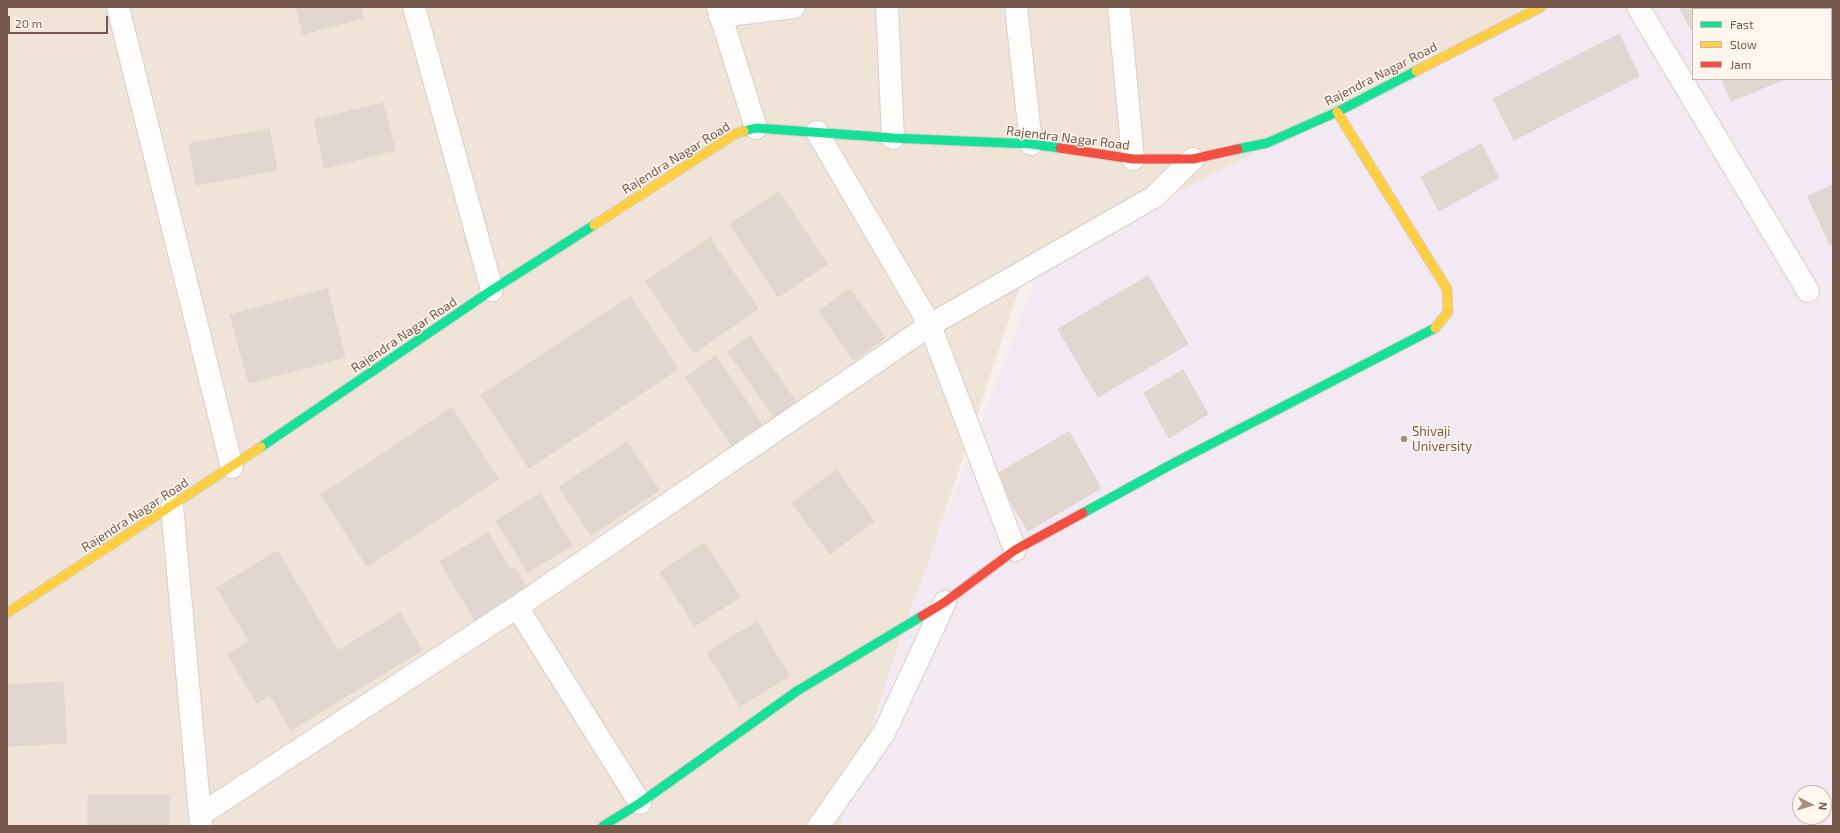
<!DOCTYPE html>
<style>
body{margin:0}
#map{position:relative;width:1840px;height:833px;overflow:hidden;background:#f7f1eb;font-family:"Exo 2",sans-serif}
canvas{display:block}
.frame{position:absolute;inset:0;border:8px solid #75584b;pointer-events:none}
.legend{position:absolute;left:1692px;top:8px;width:140px;height:72px;box-sizing:border-box;background:#fff7ed;border:1px solid #c8b7ac;margin:0;padding:5px 7px;list-style:none;font-size:12px;color:#75584b}
.legend li{display:flex;align-items:center;gap:8px;height:20px}
.legend b{width:20px;border:1px solid #c8b7ac}
.north{position:absolute;left:1792px;top:785px;width:40px;height:40px;box-sizing:border-box;background:#fff7ed;border:1px solid #c8b7ac;border-radius:50%;rotate:96deg;font-size:11px;font-weight:700;line-height:16px;text-align:center;color:#75584b}
.north::after{content:'';display:block;margin:auto;width:14px;height:18px;background:#a28e83;clip-path:polygon(50% 0,100% 100%,50% 72%,0 100%)}
.scale{position:absolute;left:8px;top:16px;width:100px;height:18px;box-sizing:border-box;border:2px solid #75584b;border-top:0;padding-left:5px;font-size:12px;line-height:14px;white-space:nowrap;color:#75584b;-webkit-text-stroke:3px #fff7ed;paint-order:stroke}
</style>
<div id="map">
<canvas width="1840" height="833"></canvas>
<div class="frame"></div>
<ul class="legend">
<li><b style="height:5px;background:#16e098"></b>Fast</li>
<li><b style="height:5px;background:#ffcf43"></b>Slow</li>
<li><b style="height:5px;background:#f24e42"></b>Jam</li>
</ul>
<div class="north">N</div>
<div class="scale">20 m</div>
</div>
<script>
const ctx = document.querySelector('canvas').getContext('2d');
ctx.lineJoin = 'round';
function fill(path, color) { ctx.fillStyle = color; ctx.fill(path, 'evenodd'); }
const shape = rows => new Path2D(rows.map(r => 'M' + r).join(''));
function stroke(path, color, width, dash) { ctx.strokeStyle = color; ctx.lineWidth = width; ctx.lineCap = dash ? 'butt' : 'round'; ctx.setLineDash(dash || []); ctx.stroke(path); }
function label(font, color, halo, rows, align = 'center') {
  ctx.font = font + ' "Exo 2",sans-serif'; ctx.lineWidth = 3; ctx.setLineDash([]); ctx.textBaseline = 'middle'; ctx.strokeStyle = halo; ctx.fillStyle = color; for (const [text, x, y, turn = 0] of rows) {
    ctx.save(); ctx.translate(x, y); ctx.rotate((+turn || 0) * Math.PI / 180); ctx.textAlign = isNaN(turn) ? turn : align; if (halo) ctx.strokeText(text, 0, 0); ctx.fillText(text, 0, 0); ctx.restore();
  }
}
fill(shape([
 [7,7,1549,7,1025,271,841,826,7,826]
]), '#f0e4d9');
fill(shape([
 [1540,7,1833,7,1833,826,839,826,908,616,1042,261],
 [1693,9,1831,9,1831,79,1693,79],
 [1800,793,1824,793,1824,817,1800,817]
]), '#f3e9f2');
const building = shape([
 [296,7,360,7,363,18,303,34,296,7],
 [1679,7,1750,7,1746,9,1693,9,1693,33,1679,7],
 [1619,34,1639,76,1514,140,1493,99,1619,34],
 [1722,79,1785,79,1731,101,1722,79],
 [383,103,395,150,325,168,314,120,383,103],
 [269,129,277,170,196,185,189,144,269,129],
 [1481,144,1499,178,1439,211,1421,177,1481,144],
 [1833,185,1833,243,1830,245,1808,196,1833,185],
 [779,192,827,264,778,297,730,224,779,192],
 [710,238,758,309,694,353,646,281,710,238],
 [1148,276,1188,344,1098,397,1058,329,1148,276],
 [327,289,345,357,249,383,230,315,327,289],
 [850,289,885,338,854,360,819,311,850,289],
 [630,297,678,369,529,468,481,395,630,297],
 [750,336,798,405,777,421,728,352,750,336],
 [716,356,765,429,735,450,686,377,716,356],
 [1183,370,1208,414,1169,438,1144,393,1183,370],
 [452,408,498,479,367,566,321,495,452,408],
 [1069,432,1101,488,1028,531,995,475,1069,432],
 [627,442,659,490,591,535,559,487,627,442],
 [836,470,874,521,830,554,792,503,836,470],
 [540,494,572,545,528,572,496,521,540,494],
 [488,533,510,569,514,567,527,588,475,620,440,562,488,533],
 [704,543,740,597,695,626,660,572,704,543],
 [277,551,338,651,400,613,422,650,291,730,270,695,257,703,228,655,249,641,217,588,277,551],
 [757,622,789,676,740,706,707,652,757,622],
 [63,682,66,743,7,746,7,685,63,682],
 [88,795,169,795,169,826,88,826,88,795]
]);
fill(building, '#e2d7d0');
stroke(building, '#e0d4cd', 1);
const street = shape([
 [118,7,232,467],
 [414,7,492,290],
 [718,7,756,128],
 [887,7,893,138],
 [1016,7,1031,144],
 [1119,7,1133,159],
 [1638,7,1808,291],
 [720,16,794,7],
 [817,132,930,325,1015,550],
 [172,506,200,815],
 [517,607,640,803],
 [201,826,200,815,517,607,930,325,1154,197,1193,159],
 [819,826,884,733,945,602]
]);
const fast = shape([
 [744,131,756,128,893,138,1031,144,1060,148],
 [1238,149,1267,143,1337,112,1416,71],
 [261,447,492,290,594,225],
 [1083,513,1174,463,1435,328],
 [603,826,640,803,797,691,922,616]
]);
const slow = shape([
 [1416,71,1541,7],
 [1337,112,1447,289,1448,312,1435,328],
 [594,225,735,134,744,131],
 [7,613,261,447]
]);
const jam = shape([
 [1060,148,1133,159,1193,159,1238,149],
 [922,616,945,602,1015,550,1083,513]
]);
stroke(street, '#d6cec8', 24);
stroke(fast, '#d6cec8', 11);
stroke(slow, '#d6cec8', 11);
stroke(jam, '#d6cec8', 11);
stroke(street, '#fefdfc', 22);
stroke(fast, '#16e098', 9);
stroke(slow, '#ffcf43', 9);
stroke(jam, '#f24e42', 9);
for (const [x, y, r, color] of [
 [1404,439,4,"#a28e83"]
]) { const dot = new Path2D(); dot.arc(x, y, r, 0, 2 * Math.PI); ctx.fillStyle = color; ctx.fill(dot); stroke(dot, '#fff7ed', 1.5); }
label('13px', '#75584b', '#fff7ed', [
 ["Rajendra Nagar Road",1381,74,-27],
 ["Rajendra Nagar Road",1068,138,7],
 ["Rajendra Nagar Road",676,158,-32],
 ["Rajendra Nagar Road",404,335,-34],
 ["Rajendra Nagar Road",135,515,-33]
]);
label('13px', '#75584b', '#fff7ed', [
 ["Shivaji",1412,432],
 ["University",1412,447]
], 'left');
</script>
